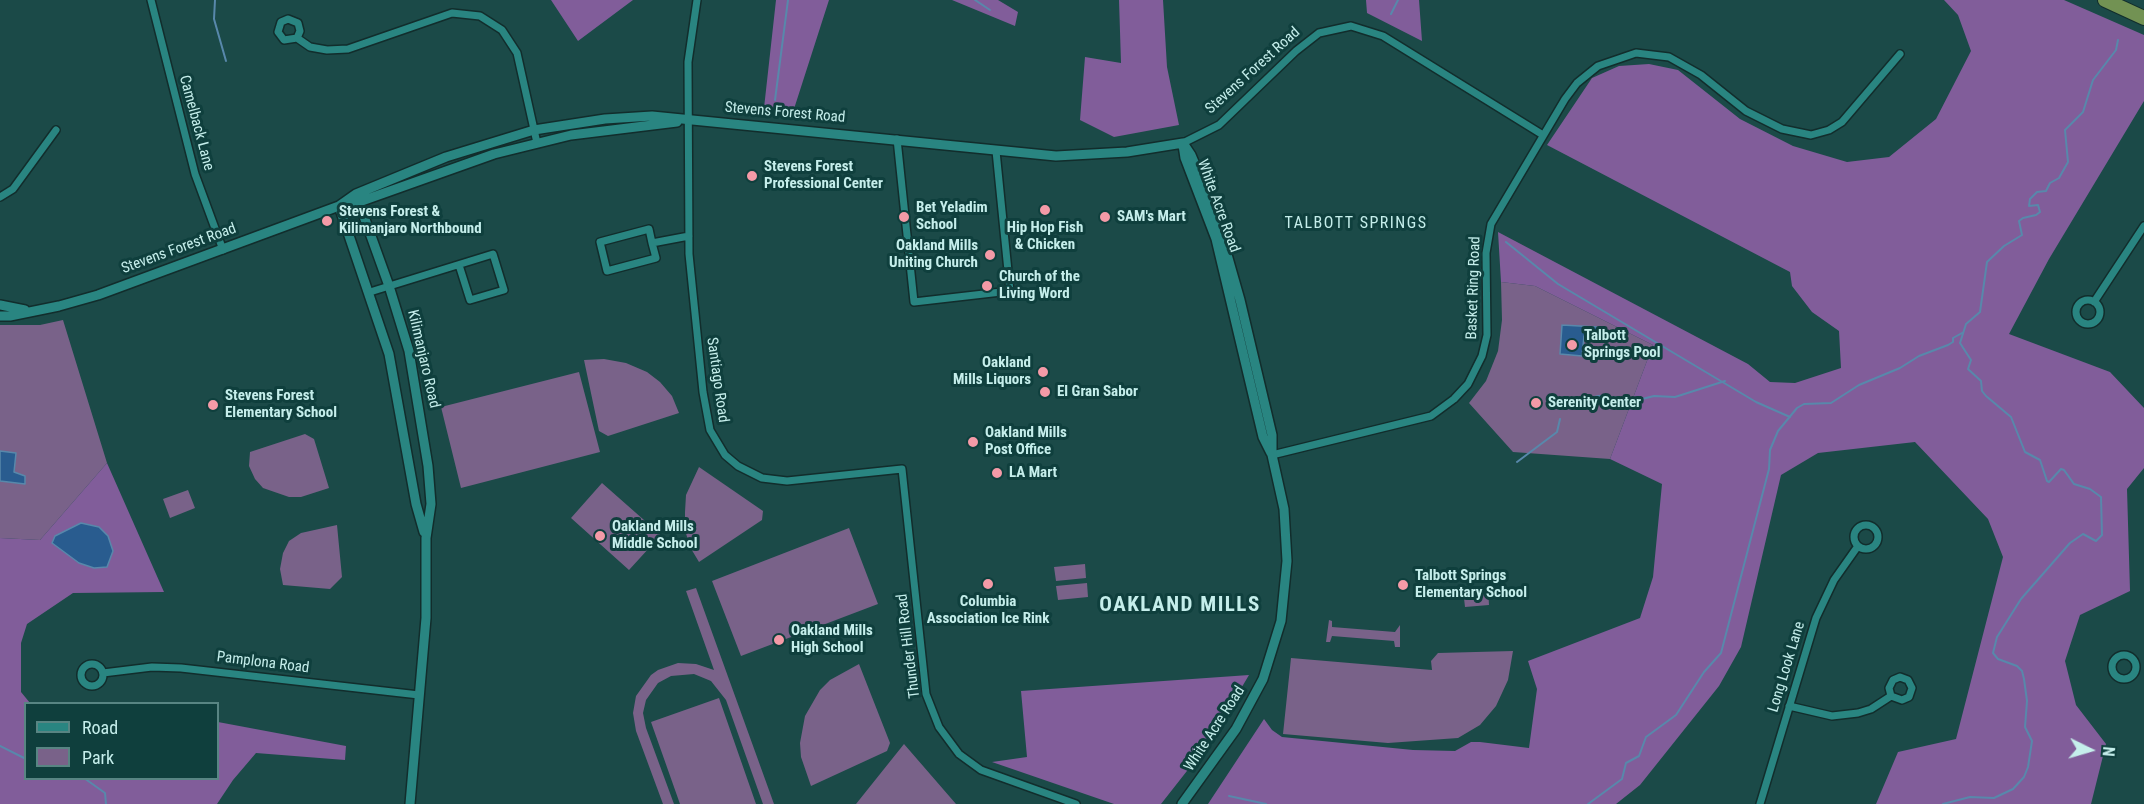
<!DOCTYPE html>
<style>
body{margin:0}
#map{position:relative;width:2144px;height:804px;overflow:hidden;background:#1b4a48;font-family:"Roboto Condensed",sans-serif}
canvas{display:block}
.legend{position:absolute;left:24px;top:702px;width:195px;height:78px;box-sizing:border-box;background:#0f3f3d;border:2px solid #588583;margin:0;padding:8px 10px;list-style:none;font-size:18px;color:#c5eeeb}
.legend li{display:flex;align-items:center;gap:12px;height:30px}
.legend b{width:30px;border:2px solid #588583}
.north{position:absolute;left:2060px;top:720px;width:60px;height:60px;-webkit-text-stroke:4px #0f3f3d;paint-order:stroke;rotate:95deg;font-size:16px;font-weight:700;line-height:24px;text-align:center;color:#c5eeeb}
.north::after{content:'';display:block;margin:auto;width:21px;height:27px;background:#c5eeeb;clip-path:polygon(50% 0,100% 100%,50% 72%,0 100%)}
</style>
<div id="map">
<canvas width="2144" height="804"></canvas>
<ul class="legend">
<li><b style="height:8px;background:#298581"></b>Road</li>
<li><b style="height:16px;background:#796289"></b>Park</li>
</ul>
<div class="north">N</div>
</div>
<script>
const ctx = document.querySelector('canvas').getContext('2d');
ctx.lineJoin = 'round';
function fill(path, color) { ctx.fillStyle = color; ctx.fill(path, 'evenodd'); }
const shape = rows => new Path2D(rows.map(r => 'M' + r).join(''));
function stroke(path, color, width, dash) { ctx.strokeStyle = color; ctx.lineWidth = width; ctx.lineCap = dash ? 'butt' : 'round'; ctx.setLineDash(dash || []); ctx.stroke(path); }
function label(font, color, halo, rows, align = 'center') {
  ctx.font = font + ' "Roboto Condensed",sans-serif'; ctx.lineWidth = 6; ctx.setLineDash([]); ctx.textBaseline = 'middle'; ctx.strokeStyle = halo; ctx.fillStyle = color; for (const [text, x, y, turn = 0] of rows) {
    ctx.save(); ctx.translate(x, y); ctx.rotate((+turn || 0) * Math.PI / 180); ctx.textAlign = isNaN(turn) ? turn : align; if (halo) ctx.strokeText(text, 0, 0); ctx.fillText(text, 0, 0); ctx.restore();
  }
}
fill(shape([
 [1501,282,1535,286,1653,345,1610,459,1513,452,1469,403,1486,381,1498,351,1502,320],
 [63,320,107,463,40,540,0,538,0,325,40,325],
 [604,359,626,363,647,372,660,382,672,396,679,413,608,436,599,431,584,360],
 [579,372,600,452,461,488,441,407],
 [305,434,314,439,329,488,301,497,289,497,263,488,255,479,249,466,250,452],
 [699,467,763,511,762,520,699,562,690,547,685,530,685,512,686,495],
 [602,483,661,535,629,570,571,518],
 [188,490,195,508,170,518,163,499],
 [337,525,342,577,330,589,283,585,280,569,283,553,289,541,301,533],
 [849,528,878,604,741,656,712,581],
 [1085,564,1086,578,1056,581,1054,567],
 [1087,583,1088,597,1058,600,1056,586],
 [696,588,774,804,763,804,726,700,711,681,694,674,671,676,658,683,646,700,643,713,646,728,674,804,663,804,636,731,633,713,636,696,651,675,658,670,678,663,696,664,714,670,686,591],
 [1488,588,1489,605,1465,607,1463,590],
 [1329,620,1332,621,1332,627,1395,632,1400,625,1400,647,1395,647,1394,641,1332,636,1330,642,1326,642],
 [1513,651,1508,680,1496,706,1480,725,1458,738,1388,743,1283,734,1291,658,1432,670,1431,661,1438,653],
 [859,664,890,743,887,751,811,786,801,757,800,743,805,716,820,690,830,680],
 [719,698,756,804,680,804,651,722],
 [904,744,956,804,856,804]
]), '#796289');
fill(shape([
 [551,0,633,0,578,41],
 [776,0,829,0,793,112,764,108],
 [952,0,998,0,1018,12,1015,26],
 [1119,0,1163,0,1167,67,1179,125,1114,137,1080,120,1085,57,1121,63],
 [1366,0,1419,0,1422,41,1367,13],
 [1944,0,2064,0,2144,35,2144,101,2049,259,2009,334,2110,372,2144,408,2144,468,2127,489,2130,591,2080,615,2065,661,2076,705,2106,744,2091,804,1876,804,1898,752,1956,739,2003,557,1988,519,1915,442,1818,453,1781,475,1741,647,1719,686,1640,785,1616,804,1208,804,1264,719,1272,730,1282,737,1413,750,1455,751,1471,742,1480,742,1529,748,1537,689,1528,661,1640,618,1653,577,1662,484,1610,459,1653,345,1535,286,1501,282,1498,232,1748,364,1770,382,1795,383,1841,368,1839,331,1812,312,1792,286,1790,272,1547,145,1592,78,1619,66,1649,64,1678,70,1740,119,1793,146,1847,162,1889,157,1936,119,1971,51,1958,15],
 [107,463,164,592,73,593,27,624,21,643,21,692,30,703,26,704,26,778,218,778,218,722,346,746,345,760,256,753,233,780,217,804,0,804,0,538,40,540],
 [1249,675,1207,746,1199,743,1193,751,1194,762,1161,804,1114,804,992,762,1027,757,1021,691]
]), '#815d9a');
const water = shape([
 [1562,325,1597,327,1596,335,1584,336,1582,356,1560,354,1562,325],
 [0,451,16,453,14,472,25,476,25,484,0,481,0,451],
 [81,523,99,527,108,536,113,551,107,567,94,568,79,563,52,543,55,536,81,523]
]);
fill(water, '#295c8f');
stroke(water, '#5888ab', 1.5);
stroke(shape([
 [215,0,214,19,226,61],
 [975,0,990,10],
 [1391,14,1398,0],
 [775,100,788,0],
 [1506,242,1558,284,1756,402,1790,417],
 [1572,407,1585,399,1599,396,1638,400,1654,396,1675,397,1725,381],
 [1517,462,1557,432,1560,419],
 [0,746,26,759],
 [84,778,105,793,106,804],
 [1229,796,1266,804],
 [1588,804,1622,779,1626,763,1639,756,1646,737,1676,715,1704,672,1721,653,1769,469,1770,450,1778,431,1797,408,1804,404,1831,403,1859,385,1900,368,1919,356,1948,345,1953,342,1953,338,1962,333],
 [1943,804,1970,797,1994,798,2013,789,2024,777,2028,767,2032,741,2025,727,2027,701,2024,679,2022,671,2017,666,1998,659,1993,653,1997,637,2021,599,2070,543,2083,534,2096,541,2102,535,2101,497,2090,489,2074,484,2064,470,2061,469,2049,482,2047,481,2040,460,2025,452,2011,417,1986,396,1982,391,1981,381,1968,369,1971,360,1960,343,1966,324,1980,312,1987,262,2004,246,2022,235,2019,221,2023,218,2036,215,2040,212,2038,205,2029,206,2030,199,2037,192,2046,191,2050,183,2059,178,2068,162,2065,130,2083,112,2093,80,2116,50,2118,40]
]), '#5888ab', 2);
const minor = shape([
 [151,0,195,174,223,250],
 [697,0,688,62,689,254,703,392,710,430,725,455,738,466,762,478,787,481,902,469,926,694,939,727,959,754,981,770,1076,804],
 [297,38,300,31,298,23,288,19,281,22,278,32,284,40,297,38,310,47,327,50,348,49,452,13,480,16,502,30,517,53,537,143],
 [897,139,914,302,1010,291,996,151],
 [1183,143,1219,125,1296,51,1319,33,1351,26,1383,36,1543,135],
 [0,197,13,189,56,130],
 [652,243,649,229,600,242,607,271,656,258,652,243,689,236],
 [370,292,493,254,504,290,470,300,459,265],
 '2076 312a12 12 0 1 1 24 0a12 12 0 1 1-24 0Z',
 [2094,302,2144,226],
 [1272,455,1431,416,1454,399,1468,384,1482,356,1487,335,1486,253,1491,224,1565,99,1577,83,1598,66,1636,53,1669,57,1701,75,1746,111,1782,129,1811,135,1829,130,1842,122,1900,54],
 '1854 537a12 12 0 1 1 24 0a12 12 0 1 1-24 0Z',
 '2112 667a12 12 0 1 1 24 0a12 12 0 1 1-24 0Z',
 '81 675a11 11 0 1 1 22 0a11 11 0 1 1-22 0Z',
 [103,673,152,667,181,668,419,695],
 [1789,706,1832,716,1858,713,1871,709,1891,696,1889,688,1893,680,1900,677,1908,680,1912,688,1909,697,1902,700,1891,696],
 [1760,804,1816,618,1834,580,1858,546]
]);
const tertiary = shape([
 [1183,145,1185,158,1216,239,1263,437,1271,453],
 [357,197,389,286,409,351,428,466,431,504,426,538,426,618,410,804],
 [339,206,356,194,446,157,534,130,605,119,652,116,1056,156,1127,152,1183,143],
 [339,206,389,354,416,504,424,532],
 [0,305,25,310],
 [0,316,10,316,59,306,98,295,339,206,359,202,494,154,571,135,677,122],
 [1182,804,1236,729,1263,679,1281,621,1287,561,1284,509,1272,455,1272,435,1240,300,1214,209,1191,155,1183,143]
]);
const motorway = shape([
 [2105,0,2144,18]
]);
stroke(minor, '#122d2c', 10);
stroke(tertiary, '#122d2c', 12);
stroke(motorway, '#122d2c', 16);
stroke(minor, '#298581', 7);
stroke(tertiary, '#298581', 9);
stroke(motorway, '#729253', 14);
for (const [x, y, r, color] of [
 [752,176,6,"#f49aa7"],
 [1045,210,6,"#f49aa7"],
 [904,217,6,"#f49aa7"],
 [1105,217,6,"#f49aa7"],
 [327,221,6,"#f49aa7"],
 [990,255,6,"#f49aa7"],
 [987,286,6,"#f49aa7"],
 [1572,345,6,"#f49aa7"],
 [1043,372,6,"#f49aa7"],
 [1045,392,6,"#f49aa7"],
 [1536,403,6,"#f49aa7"],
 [213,405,6,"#f49aa7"],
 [973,442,6,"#f49aa7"],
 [997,473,6,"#f49aa7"],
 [600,536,6,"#f49aa7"],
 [988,584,6,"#f49aa7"],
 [1403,585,6,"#f49aa7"],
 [779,640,6,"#f49aa7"]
]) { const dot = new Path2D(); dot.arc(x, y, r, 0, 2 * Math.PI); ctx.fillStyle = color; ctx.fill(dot); stroke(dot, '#0f3f3d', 2); }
label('15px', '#c5eeeb', '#0f3f3d', [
 ["Stevens Forest Road",1253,71,-42],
 ["Stevens Forest Road",785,113,5],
 ["Camelback Lane",196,123,75],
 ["White Acre Road",1218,206,70],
 ["Stevens Forest Road",179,249,-20],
 ["Basket Ring Road",1474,288,-88],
 ["Kilimanjaro Road",423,359,77],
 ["Santiago Road",717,380,82],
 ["Thunder Hill Road",909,646,-97],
 ["Pamplona Road",263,663,7],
 ["Long Look Lane",1787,667,-73],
 ["White Acre Road",1215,729,-57]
]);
label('bold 15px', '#c5eeeb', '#0f3f3d', [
 ["Stevens Forest",764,167],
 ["Professional Center",764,184],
 ["Bet Yeladim",916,208],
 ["School",916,225],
 ["Stevens Forest &",339,212],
 ["Kilimanjaro Northbound",339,229],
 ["SAM's Mart",1117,217],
 ["Hip Hop Fish",1045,228,"center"],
 ["& Chicken",1045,245,"center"],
 ["Oakland Mills",978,246,"right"],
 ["Uniting Church",978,263,"right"],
 ["Church of the",999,277],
 ["Living Word",999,294],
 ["Talbott",1584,336],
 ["Springs Pool",1584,353],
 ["Oakland",1031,363,"right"],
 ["Mills Liquors",1031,380,"right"],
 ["El Gran Sabor",1057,392],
 ["Stevens Forest",225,396],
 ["Elementary School",225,413],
 ["Serenity Center",1548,403],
 ["Oakland Mills",985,433],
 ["Post Office",985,450],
 ["LA Mart",1009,473],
 ["Oakland Mills",612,527],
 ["Middle School",612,544],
 ["Talbott Springs",1415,576],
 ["Elementary School",1415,593],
 ["Columbia",988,602,"center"],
 ["Association Ice Rink",988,619,"center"],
 ["Oakland Mills",791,631],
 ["High School",791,648]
], 'left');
ctx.letterSpacing = '1.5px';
label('16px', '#c5eeeb', '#0f3f3d', [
 ["TALBOTT SPRINGS",1356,224]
]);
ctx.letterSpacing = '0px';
ctx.letterSpacing = '1.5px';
label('bold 21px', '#c5eeeb', '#0f3f3d', [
 ["OAKLAND MILLS",1180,606]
]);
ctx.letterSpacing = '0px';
</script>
